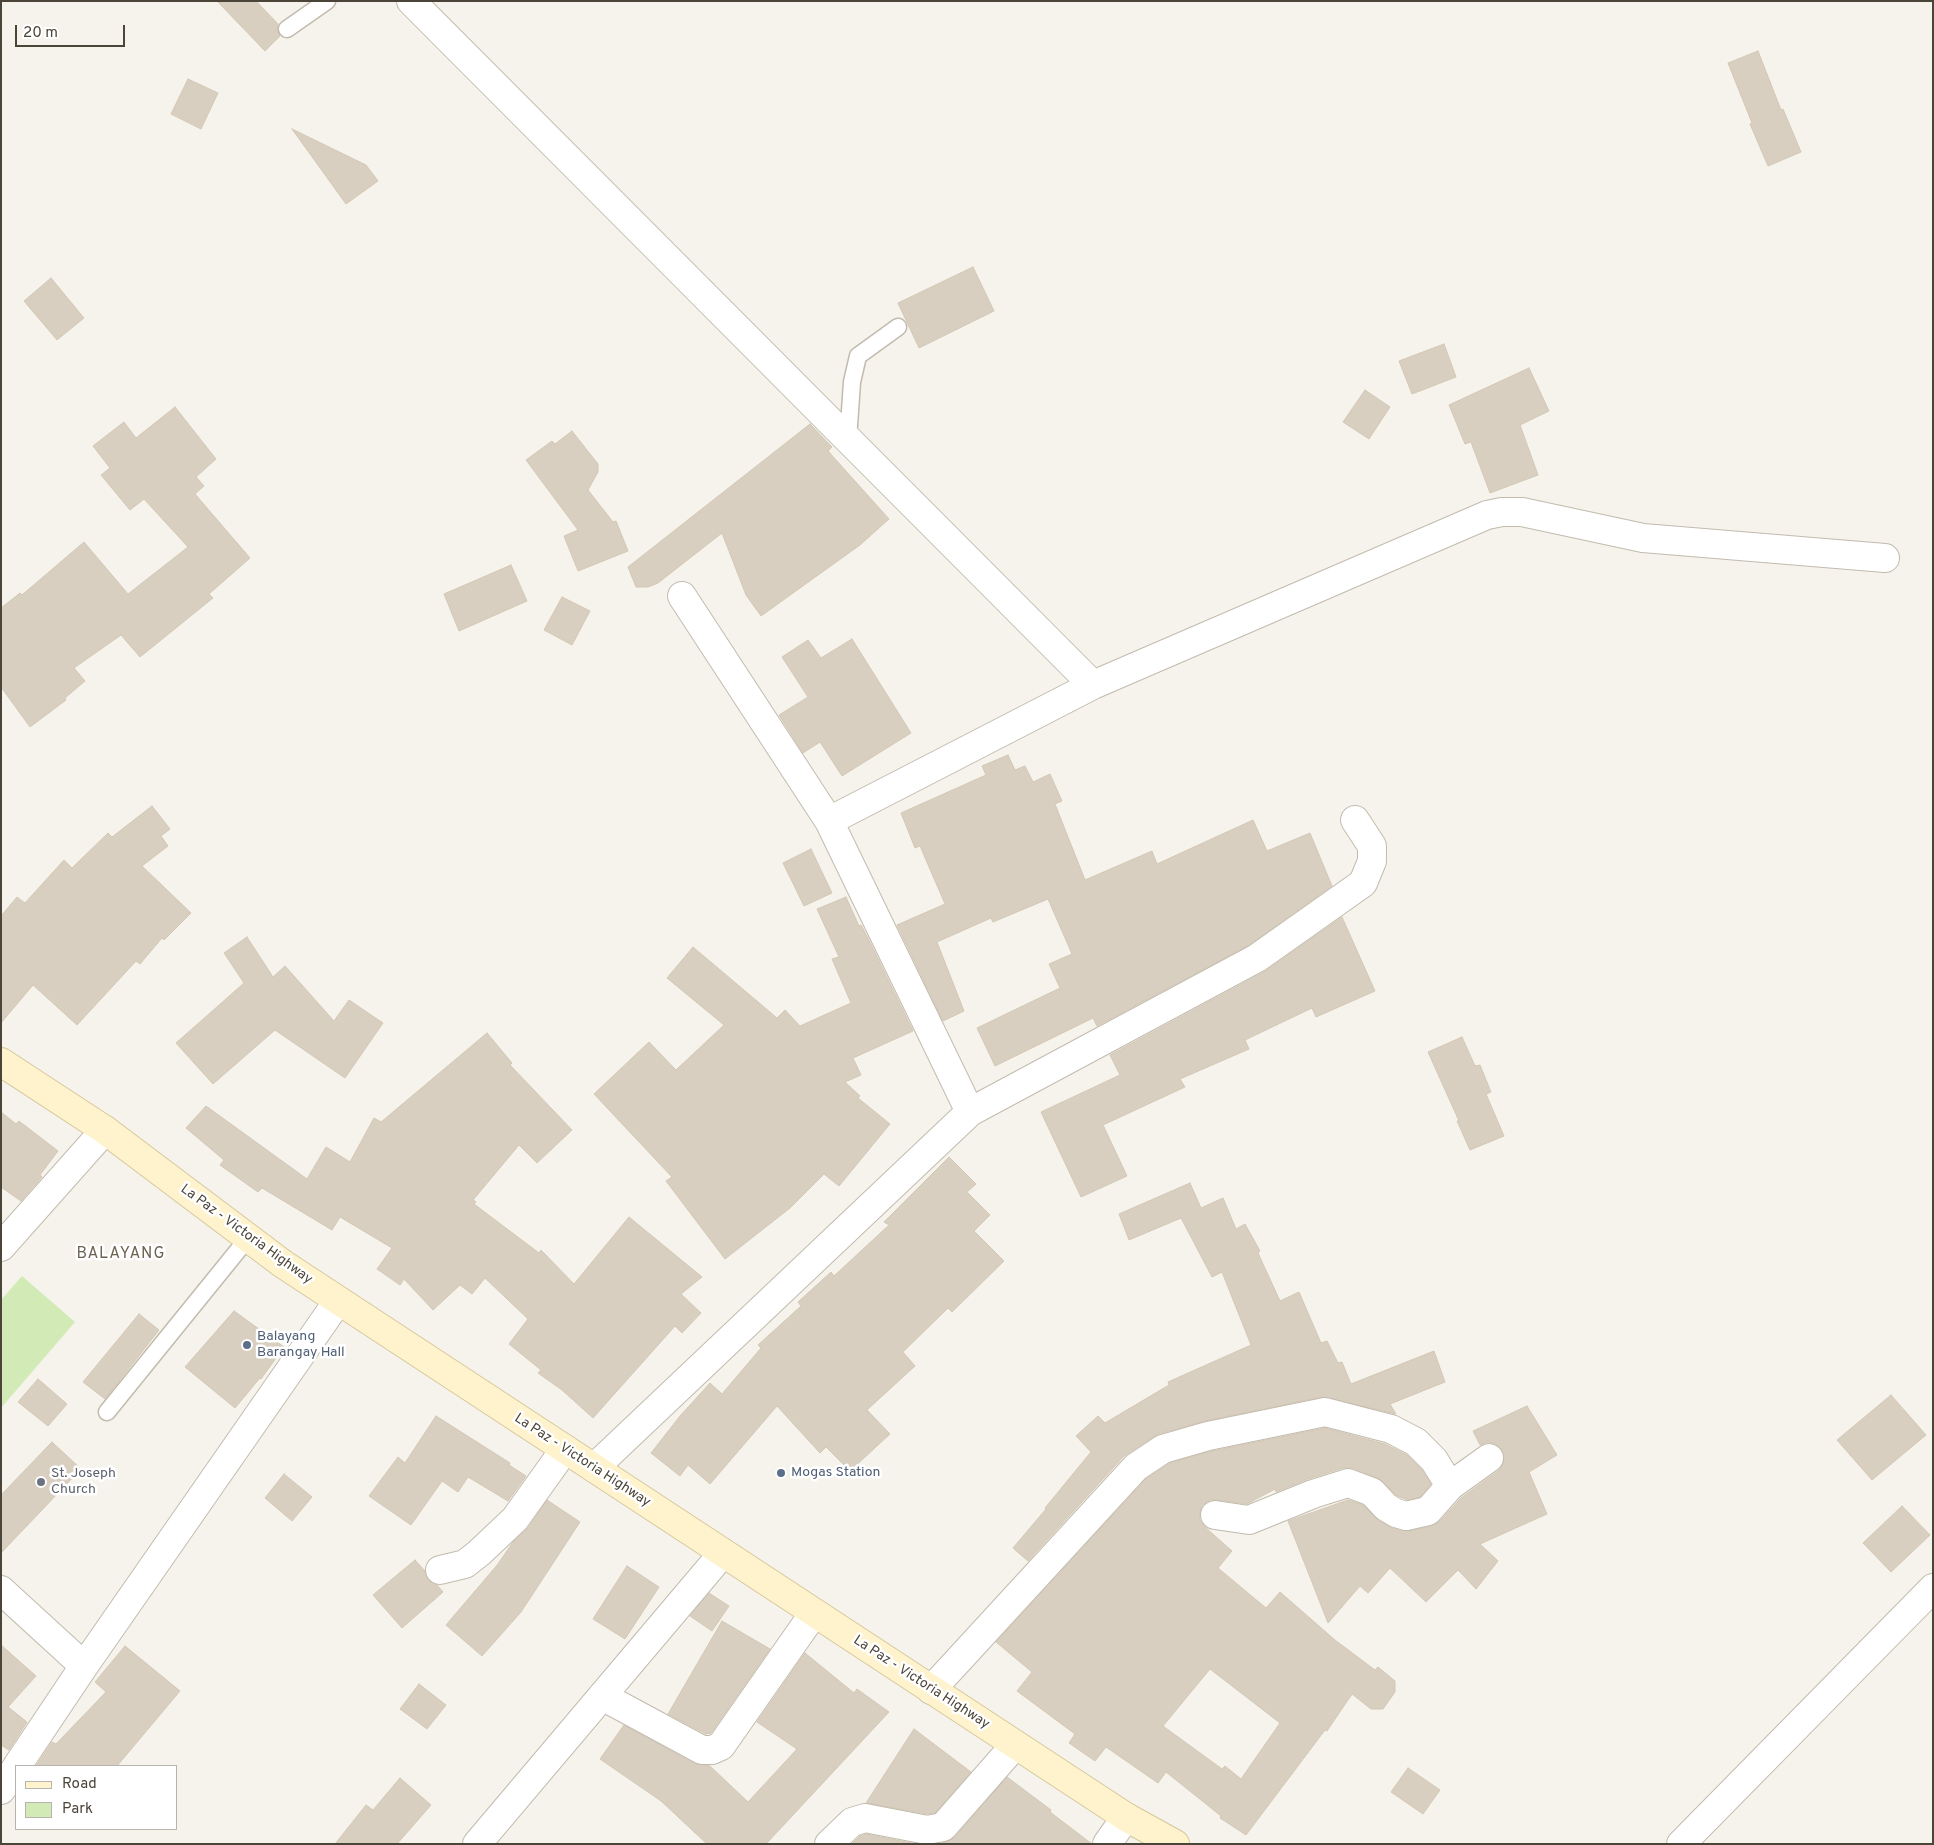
<!DOCTYPE html>
<style>
body{margin:0}
#map{position:relative;width:1934px;height:1845px;overflow:hidden;background:#f6f3ec;font-family:Overpass,sans-serif}
canvas{display:block}
.frame{position:absolute;inset:0;border:2px solid #4b4439;pointer-events:none}
.legend{position:absolute;left:15px;top:1765px;width:162px;height:65px;box-sizing:border-box;background:#fff;border:1px solid #b7b4b0;margin:0;padding:6px 9px;list-style:none;font-size:15px;color:#4b4439}
.legend li{display:flex;align-items:center;gap:10px;height:25px}
.legend b{width:25px;border:1px solid #b7b4b0}
.scale{position:absolute;left:15px;top:25px;width:110px;height:22px;box-sizing:border-box;border:2px solid #4b4439;border-top:0;padding-left:6px;font-size:15px;line-height:18px;white-space:nowrap;color:#4b4439;-webkit-text-stroke:4px #fff;paint-order:stroke}
</style>
<div id="map">
<canvas width="1934" height="1845"></canvas>
<div class="frame"></div>
<ul class="legend">
<li><b style="height:6px;background:#fff3cd"></b>Road</li>
<li><b style="height:14px;background:#d2eab5"></b>Park</li>
</ul>
<div class="scale">20 m</div>
</div>
<script>
const ctx = document.querySelector('canvas').getContext('2d');
ctx.lineJoin = 'round';
function fill(path, color) { ctx.fillStyle = color; ctx.fill(path, 'evenodd'); }
const shape = rows => new Path2D(rows.map(r => 'M' + r).join(''));
function stroke(path, color, width, dash) { ctx.strokeStyle = color; ctx.lineWidth = width; ctx.lineCap = dash ? 'butt' : 'round'; ctx.setLineDash(dash || []); ctx.stroke(path); }
function label(font, color, halo, rows, align = 'center') {
  ctx.font = font + ' Overpass,sans-serif'; ctx.lineWidth = 5; ctx.setLineDash([]); ctx.textBaseline = 'middle'; ctx.strokeStyle = halo; ctx.fillStyle = color; for (const [text, x, y, turn = 0] of rows) {
    ctx.save(); ctx.translate(x, y); ctx.rotate((+turn || 0) * Math.PI / 180); ctx.textAlign = isNaN(turn) ? turn : align; if (halo) ctx.strokeText(text, 0, 0); ctx.fillText(text, 0, 0); ctx.restore();
  }
}
fill(shape([
 [22,1276,75,1322,1,1408,1,1300]
]), '#d2eab5');
const building = shape([
 [217,1,256,1,278,24,277,30,280,36,265,51,217,1],
 [1758,51,1781,110,1783,109,1801,152,1768,166,1750,124,1752,123,1728,63,1758,51],
 [188,79,218,93,201,129,171,114,188,79],
 [292,129,366,165,378,181,346,204,292,129],
 [973,267,994,311,919,348,898,303,973,267],
 [51,278,84,318,57,340,24,301,51,278],
 [1444,344,1456,377,1412,394,1399,361,1444,344],
 [1529,368,1549,411,1520,425,1538,475,1490,493,1471,442,1465,444,1449,405,1529,368],
 [1365,390,1390,407,1369,439,1343,422,1365,390],
 [175,407,216,459,196,477,204,486,195,494,250,558,209,594,213,598,140,657,121,635,74,668,85,681,65,698,66,700,30,727,1,687,1,608,20,593,22,595,84,542,128,594,188,547,144,499,130,510,101,475,110,468,93,446,124,422,136,438,175,407],
 [810,424,832,447,828,451,889,519,860,545,761,616,746,595,722,533,658,583,648,587,636,587,628,567,810,424],
 [572,431,598,464,598,472,588,490,613,522,616,521,628,551,578,571,564,536,578,530,526,460,552,441,555,444,572,431],
 [511,565,527,601,459,631,444,594,511,565],
 [562,597,590,611,572,645,544,630,562,597],
 [852,639,911,733,842,776,820,742,803,753,779,715,808,697,782,657,808,640,821,658,852,639],
 [1008,755,1015,770,1025,766,1033,782,1050,774,1062,801,1055,804,1085,880,1152,851,1157,864,1253,820,1267,851,1310,833,1332,886,1249,945,1097,1026,1093,1018,995,1066,977,1028,1060,988,1049,964,1072,954,1048,899,993,922,991,918,937,942,964,1011,943,1021,897,925,945,904,920,846,915,848,901,813,986,775,982,766,1008,755],
 [152,806,170,829,161,836,168,846,142,866,191,913,164,940,162,938,140,964,136,961,77,1025,33,985,1,1023,1,916,17,897,25,903,64,860,72,868,108,833,112,837,152,806],
 [811,849,832,893,804,906,783,863,811,849],
 [846,897,859,926,861,925,868,938,913,1031,853,1058,861,1075,845,1082,860,1096,858,1098,890,1124,839,1186,824,1174,790,1208,725,1259,666,1181,672,1177,594,1094,649,1042,676,1070,724,1025,667,978,693,947,777,1018,785,1010,800,1026,851,1003,832,959,839,957,817,909,846,897],
 [1342,917,1375,991,1316,1017,1312,1008,1245,1040,1249,1049,1180,1079,1185,1087,1103,1125,1127,1176,1081,1197,1041,1112,1120,1075,1110,1055,1264,972,1342,917],
 [247,937,273,977,285,966,334,1021,349,1000,383,1023,345,1078,275,1030,213,1084,176,1043,244,983,224,953,247,937],
 [487,1033,512,1063,510,1065,572,1130,537,1163,519,1145,473,1200,476,1202,474,1204,539,1253,541,1250,574,1284,629,1217,702,1277,681,1294,701,1313,682,1333,675,1326,593,1418,562,1390,538,1373,541,1370,509,1344,528,1319,485,1278,472,1294,460,1285,433,1310,404,1279,400,1285,377,1269,392,1248,340,1217,332,1230,262,1188,258,1192,220,1165,224,1160,186,1128,206,1106,307,1179,326,1147,350,1162,374,1118,381,1122,487,1033],
 [1462,1037,1475,1066,1480,1065,1491,1092,1486,1094,1504,1136,1470,1150,1457,1121,1459,1121,1428,1052,1462,1037],
 [1,1112,16,1124,19,1121,58,1151,40,1175,42,1177,21,1201,1,1187,1,1112],
 [949,1157,976,1184,967,1192,990,1215,974,1231,1004,1261,952,1312,948,1308,903,1352,915,1366,867,1410,890,1434,850,1471,826,1447,820,1453,777,1406,710,1484,688,1465,680,1476,651,1453,680,1416,710,1383,722,1394,761,1348,758,1345,801,1306,798,1302,831,1272,834,1276,889,1225,884,1222,949,1157],
 [1190,1183,1201,1208,1223,1198,1236,1229,1245,1224,1260,1251,1258,1253,1280,1301,1299,1292,1321,1343,1327,1341,1338,1363,1342,1362,1351,1384,1434,1351,1445,1382,1390,1404,1396,1414,1322,1397,1205,1421,1158,1434,1124,1456,1028,1561,1013,1548,1046,1509,1045,1508,1091,1452,1076,1436,1098,1416,1105,1423,1169,1385,1168,1382,1251,1345,1222,1272,1212,1277,1181,1218,1129,1240,1119,1214,1190,1183],
 [234,1311,284,1347,261,1379,260,1378,235,1408,185,1367,234,1311],
 [139,1314,159,1330,105,1399,83,1382,139,1314],
 [38,1379,67,1404,48,1426,18,1402,38,1379],
 [1891,1395,1926,1435,1872,1480,1837,1440,1891,1395],
 [1527,1406,1557,1455,1529,1472,1547,1514,1480,1544,1498,1561,1476,1589,1458,1570,1426,1602,1390,1568,1368,1593,1360,1586,1328,1623,1288,1521,1348,1500,1363,1505,1378,1520,1392,1528,1409,1531,1432,1526,1440,1521,1461,1498,1498,1471,1503,1464,1504,1456,1501,1449,1496,1444,1488,1442,1480,1445,1473,1431,1527,1406],
 [436,1416,510,1463,509,1465,526,1476,508,1501,468,1477,458,1492,442,1481,411,1525,369,1496,398,1457,405,1463,436,1416],
 [1325,1428,1385,1444,1407,1455,1422,1470,1431,1484,1420,1497,1407,1500,1396,1495,1378,1478,1353,1468,1343,1468,1308,1479,1276,1492,1275,1489,1247,1504,1217,1500,1210,1500,1202,1506,1200,1512,1200,1520,1205,1527,1232,1551,1218,1568,1266,1608,1280,1592,1335,1640,1375,1670,1378,1667,1395,1681,1395,1692,1383,1709,1371,1709,1352,1694,1327,1731,1325,1730,1246,1835,1220,1818,1221,1816,1166,1772,1158,1783,1106,1747,1095,1761,1069,1743,1075,1734,1017,1691,1032,1672,996,1642,1146,1479,1170,1463,1212,1451,1325,1428],
 [1210,1669,1280,1723,1241,1779,1225,1766,1222,1769,1163,1726,1210,1669],
 [52,1442,81,1469,1,1553,1,1495,52,1442],
 [284,1474,312,1497,292,1521,265,1498,284,1474],
 [547,1500,580,1522,521,1612,482,1656,446,1625,498,1564,513,1542,528,1528,547,1500],
 [1902,1506,1930,1535,1891,1572,1863,1543,1902,1506],
 [415,1560,425,1571,428,1580,437,1585,443,1592,402,1628,373,1595,415,1560],
 [627,1566,659,1587,625,1639,593,1619,627,1566],
 [709,1593,729,1606,712,1631,690,1616,709,1593],
 [722,1621,770,1649,711,1733,706,1734,668,1714,722,1621],
 [1,1645,36,1676,8,1707,27,1722,9,1750,1,1745,1,1645],
 [125,1646,180,1691,117,1766,36,1766,52,1742,56,1744,106,1692,95,1682,125,1646],
 [805,1653,854,1693,857,1689,889,1712,766,1844,707,1844,661,1801,600,1759,624,1725,695,1764,710,1766,748,1802,797,1749,757,1722,805,1653],
 [419,1684,446,1705,427,1729,400,1709,419,1684],
 [914,1729,971,1772,935,1813,927,1814,866,1803,914,1729],
 [1408,1768,1440,1790,1423,1814,1391,1792,1408,1768],
 [1007,1777,1051,1810,1050,1812,1092,1844,938,1844,946,1842,955,1837,1007,1777],
 [400,1778,431,1805,397,1844,335,1844,366,1805,373,1810,400,1778],
 [866,1834,916,1844,852,1844,860,1836,866,1834]
]);
fill(building, '#d8cfc1');
stroke(building, '#d3c7b4', 1);
const lane = shape([
 [287,29,327,1],
 [848,440,852,382,858,356,898,327],
 [107,1412,248,1238]
]);
const street = shape([
 [411,1,1093,685,829,821,970,1112],
 [682,596,829,821],
 [1093,685,1487,515,1502,512,1522,512,1643,538,1885,558],
 [1,1247,105,1130],
 [594,1468,970,1112,1257,958,1363,883,1372,861,1372,846,1355,820],
 [1215,1515,1249,1520,1313,1494,1348,1483,1372,1492,1386,1507,1396,1513,1406,1516,1428,1511,1450,1486,1489,1458],
 [440,1570,465,1564,479,1553,515,1519,565,1449],
 [1,1590,84,1666],
 [931,1690,1136,1467,1163,1449,1208,1436,1325,1412,1391,1429,1416,1442,1434,1460,1450,1486],
 [602,1696,702,1750,712,1750,721,1746,814,1613],
 [17,1766,84,1666,338,1301],
 [1,1790,16,1768],
 [477,1844,723,1553],
 [829,1844,852,1822,865,1818,927,1830,943,1827,1015,1745],
 [1107,1844,1126,1817],
 [1681,1844,1933,1588]
]);
const secondary = shape([
 [1,1062,105,1130,283,1264,1126,1817,1175,1844]
]);
stroke(lane, '#c2bbae', 19);
stroke(street, '#c2bbae', 30);
stroke(secondary, '#d6c79b', 30);
stroke(lane, '#fff', 16);
stroke(street, '#fff', 28);
stroke(secondary, '#fff3cd', 28);
for (const [x, y, r, color] of [
 [247,1345,5,"#5c6f8a"],
 [781,1473,5,"#5c6f8a"],
 [41,1482,5,"#6b7280"]
]) { const dot = new Path2D(); dot.arc(x, y, r, 0, 2 * Math.PI); ctx.fillStyle = color; ctx.fill(dot); stroke(dot, '#fff', 2); }
label('14px', '#4b4439', '#fff', [
 ["La Paz - Victoria Highway",246,1235,36],
 ["La Paz - Victoria Highway",582,1461,33],
 ["La Paz - Victoria Highway",921,1683,33]
]);
label('14px', '#4e5e75', '#fff', [
 ["Balayang",257,1337],
 ["Barangay Hall",257,1353],
 ["Mogas Station",791,1473]
], 'left');
label('14px', '#5b616d', '#fff', [
 ["St. Joseph",51,1474],
 ["Church",51,1490]
], 'left');
ctx.letterSpacing = '1px';
label('16px', '#6e6250', '#fff', [
 ["BALAYANG",121,1255]
]);
ctx.letterSpacing = '0px';
</script>
